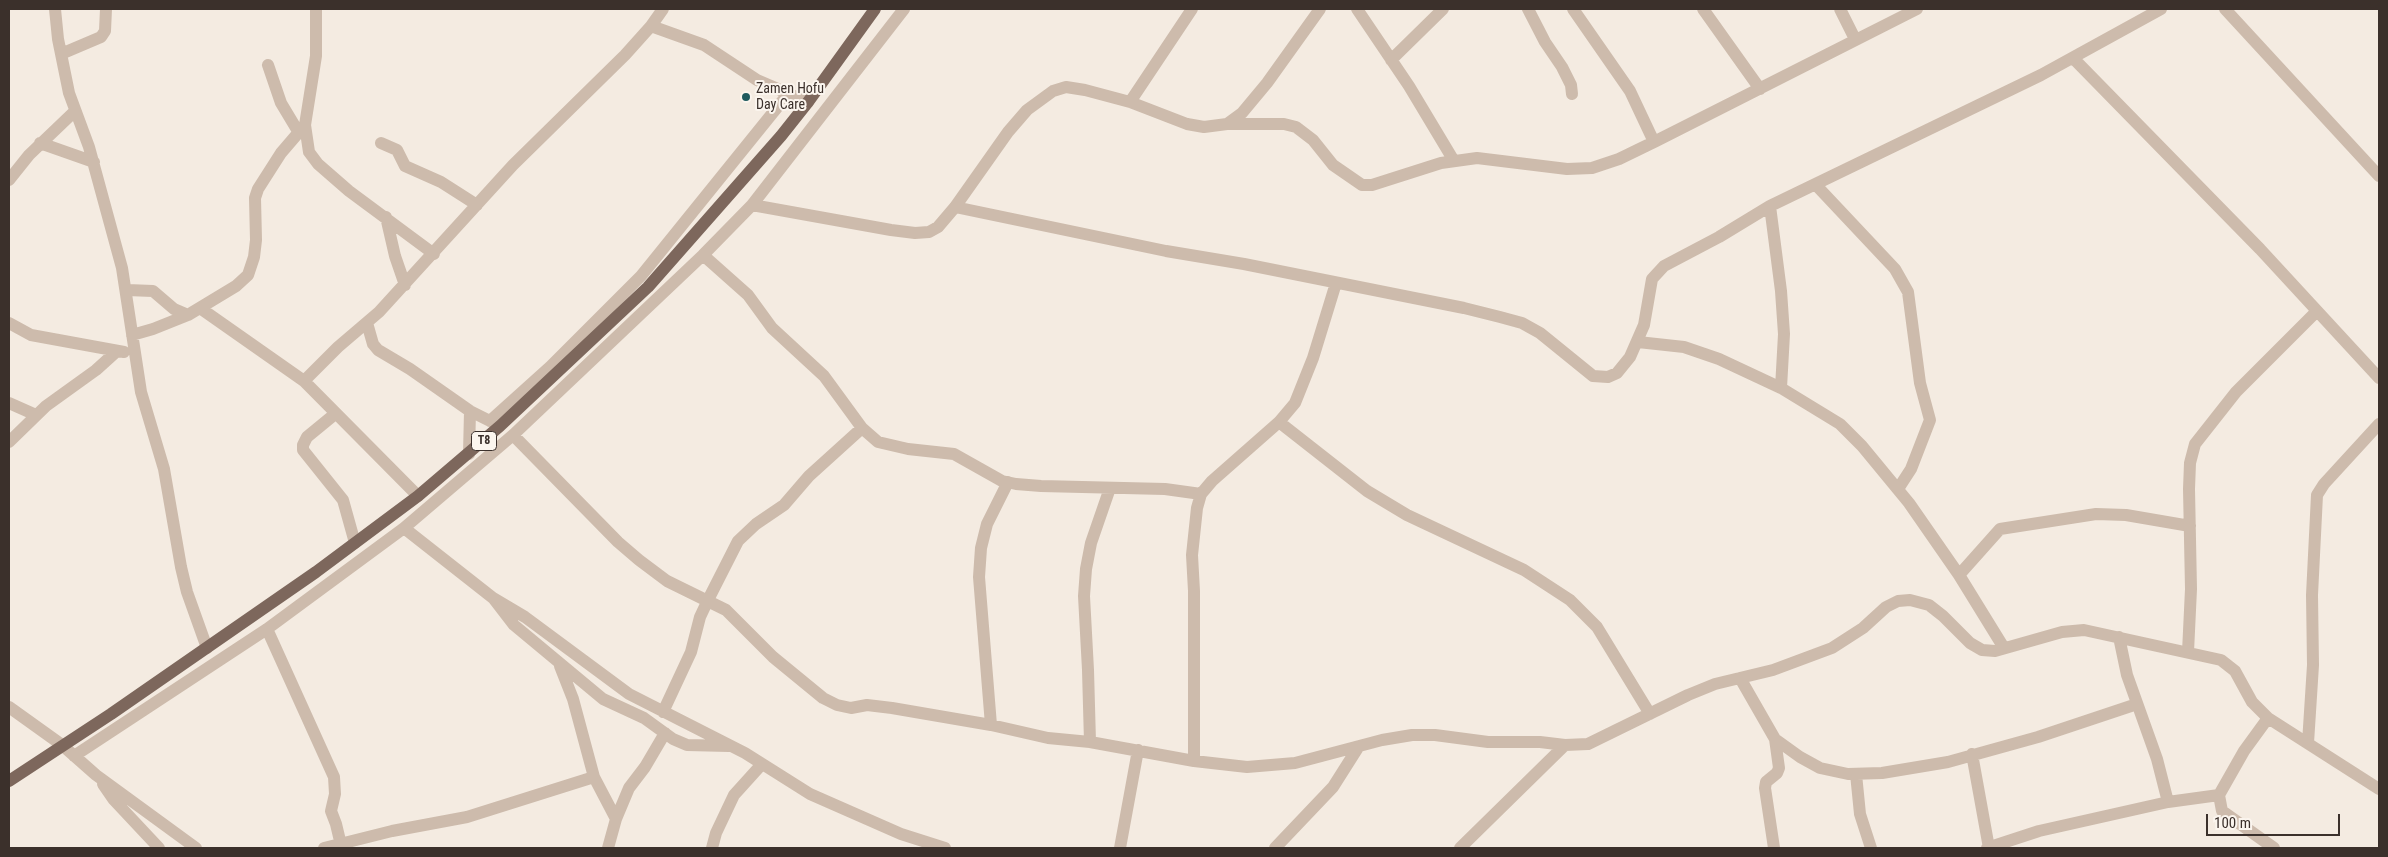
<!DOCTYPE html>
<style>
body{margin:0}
#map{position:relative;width:2388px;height:857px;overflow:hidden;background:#f4ebe1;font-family:"Roboto Condensed",sans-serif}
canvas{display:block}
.frame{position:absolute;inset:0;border:10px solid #3b302b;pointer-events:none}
.scale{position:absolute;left:2206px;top:814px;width:134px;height:22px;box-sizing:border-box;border:2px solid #3b302b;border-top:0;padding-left:6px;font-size:15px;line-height:18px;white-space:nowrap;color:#3b302b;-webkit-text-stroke:4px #fbf5ee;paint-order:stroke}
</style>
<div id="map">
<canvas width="2388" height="857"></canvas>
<div class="frame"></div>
<div class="scale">100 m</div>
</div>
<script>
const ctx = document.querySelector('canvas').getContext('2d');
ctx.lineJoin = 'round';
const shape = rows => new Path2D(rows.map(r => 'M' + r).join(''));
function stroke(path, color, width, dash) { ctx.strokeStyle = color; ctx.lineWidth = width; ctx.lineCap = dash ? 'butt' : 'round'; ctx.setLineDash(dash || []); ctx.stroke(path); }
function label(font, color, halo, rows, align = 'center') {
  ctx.font = font + ' "Roboto Condensed",sans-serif'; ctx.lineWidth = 4; ctx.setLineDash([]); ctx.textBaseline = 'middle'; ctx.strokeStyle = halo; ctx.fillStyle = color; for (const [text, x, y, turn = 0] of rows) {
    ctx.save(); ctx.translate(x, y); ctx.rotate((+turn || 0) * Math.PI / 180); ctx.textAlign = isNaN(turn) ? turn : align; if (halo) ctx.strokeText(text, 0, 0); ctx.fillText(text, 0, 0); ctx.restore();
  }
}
stroke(shape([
 [55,9,58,39,69,93,89,147,122,268,141,392,164,469,181,567,187,592,207,648],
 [316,9,316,56,305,125,309,152,318,164,349,191,434,254],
 [1357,9,1409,86,1454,161],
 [1528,9,1545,42,1562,67,1571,85,1572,94],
 [1573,9,1630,91,1654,142],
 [1703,9,1760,89],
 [1840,9,1855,39],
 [2225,9,2379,176],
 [651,26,704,45,757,80,808,102],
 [61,54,101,37,105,31,106,9],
 [2073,58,2260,249,2379,378],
 [1391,60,1443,9],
 [268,65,281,103,299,133],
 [1130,102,1192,9],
 [1227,124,1284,124,1296,127,1313,140,1333,165,1362,185,1372,185,1441,163,1477,158,1567,169,1592,168,1619,159,1656,141,1917,9],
 [40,143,94,162],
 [381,143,397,150,405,166,441,182,477,205],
 [9,180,29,155,75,111],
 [1815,184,1895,269,1908,292,1920,383,1930,420,1911,469,1898,489],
 [752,205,891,230,915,233,929,232,938,227,955,207,1008,132,1027,110,1053,91,1066,87,1085,90,1130,102,1187,124,1204,127,1227,124,1242,113,1267,83,1320,9],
 [1770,206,1781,291,1784,334,1781,388],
 [955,207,1166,251,1244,264,1464,308,1500,317,1522,323,1540,333,1593,376,1608,377,1617,373,1630,357,1644,325,1652,279,1664,266,1719,237,1770,206,2041,75,2161,9],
 [386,217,395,256,405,285],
 [703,255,748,295,772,328,824,376,862,428,878,442,908,449,954,454,1002,481,1016,484,1041,486,1165,489,1201,494],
 [127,290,153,291,174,309,188,315],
 [200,308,304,381,418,496],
 [9,323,31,335,124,352],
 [367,323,373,344,378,350,410,369,470,411,496,424],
 [132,335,153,329,188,315,236,286,248,275,254,257,256,240,255,198,258,189,281,153,305,125],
 [1638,342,1684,347,1719,359,1781,388,1840,424,1862,446,1909,503,1959,575,2004,648],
 [304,381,338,347,379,312,513,165,625,55,651,26,663,9],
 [9,403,36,415],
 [335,414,307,437,303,445,303,450,343,500,355,543],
 [490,421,550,367,641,276,788,94],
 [1279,422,1367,491,1407,515,1524,570,1570,600,1597,627,1650,714],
 [513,435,618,542,639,560,667,581,726,610,773,657,823,698,837,705,851,708,867,705,892,708,991,725,1048,738,1090,742,1194,761,1247,767,1295,763,1382,740,1412,735,1435,735,1488,742,1540,742,1565,745,1588,744,1688,695,1715,684,1773,670,1832,648,1863,628,1886,607,1898,601,1910,600,1929,605,1943,616,1970,643,1982,650,1995,651,2062,632,2084,630,2221,660,2235,671,2252,702,2268,718,2379,789],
 [9,442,46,406,96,370,117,351],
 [469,454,470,411],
 [404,528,493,598,525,617,629,694,745,753,810,794,901,834,945,848],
 [1959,575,2000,529,2096,514,2126,515,2190,526],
 [494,599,514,625,603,699,644,718,673,739,687,745,729,746],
 [267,629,334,777,335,794,331,811,336,824,341,845],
 [2119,637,2127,675,2157,759,2168,802],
 [2188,652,2191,589,2189,489,2190,463,2195,444,2236,392,2317,311],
 [560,666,573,699,594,777,616,819],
 [1740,678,1775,739,1779,768,1777,773,1766,782,1765,788,1774,848],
 [9,707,62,745,96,775,196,848],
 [663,712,691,652,700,617,708,600,738,541,756,524,784,505,809,476,862,428],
 [2268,718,2244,751,2219,795,2222,811,2274,848],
 [991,725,979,577,981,548,987,524,1008,482],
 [1775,739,1800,757,1820,768,1848,774,1882,773,1948,762,2038,737,2137,704],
 [1090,742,1088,670,1084,596,1086,569,1091,543,1110,488],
 [2308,743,2313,665,2312,595,2317,495,2324,484,2379,424],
 [1972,754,1989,848],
 [74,756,267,629,404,528,513,435,703,255,752,205,904,9],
 [1194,761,1194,591,1192,555,1197,508,1201,494,1212,481,1279,422,1295,403,1313,358,1336,283],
 [1856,774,1860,814,1871,848],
 [103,784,114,800,159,848],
 [324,848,392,831,467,817,594,777],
 [608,848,616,819,629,788,645,767,665,733],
 [712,848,716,833,734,795,762,764],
 [1120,848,1138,750],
 [1275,848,1333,787,1359,746],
 [1460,848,1565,745],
 [1987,848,2039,831,2168,802,2219,795]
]), '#cdbbac', 12);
stroke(shape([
 [9,781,111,714,316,572,418,496,500,426,648,287,781,136,808,102,875,9]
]), '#7d675c', 12);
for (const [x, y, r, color] of [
 [746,97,5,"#1f5a5e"]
]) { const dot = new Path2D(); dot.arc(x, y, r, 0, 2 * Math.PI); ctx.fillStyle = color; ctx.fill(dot); stroke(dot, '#fbf5ee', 2); }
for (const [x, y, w] of [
 [484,441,25]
]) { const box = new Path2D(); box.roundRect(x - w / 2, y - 9.5, w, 19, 4); ctx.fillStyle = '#fbf5ee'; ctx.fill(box); stroke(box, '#3b302b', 1); }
label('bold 12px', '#3b302b', null, [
 ["T8",484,441]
]);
label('14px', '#3b302b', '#fbf5ee', [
 ["Zamen Hofu",756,89],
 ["Day Care",756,105]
], 'left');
</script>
